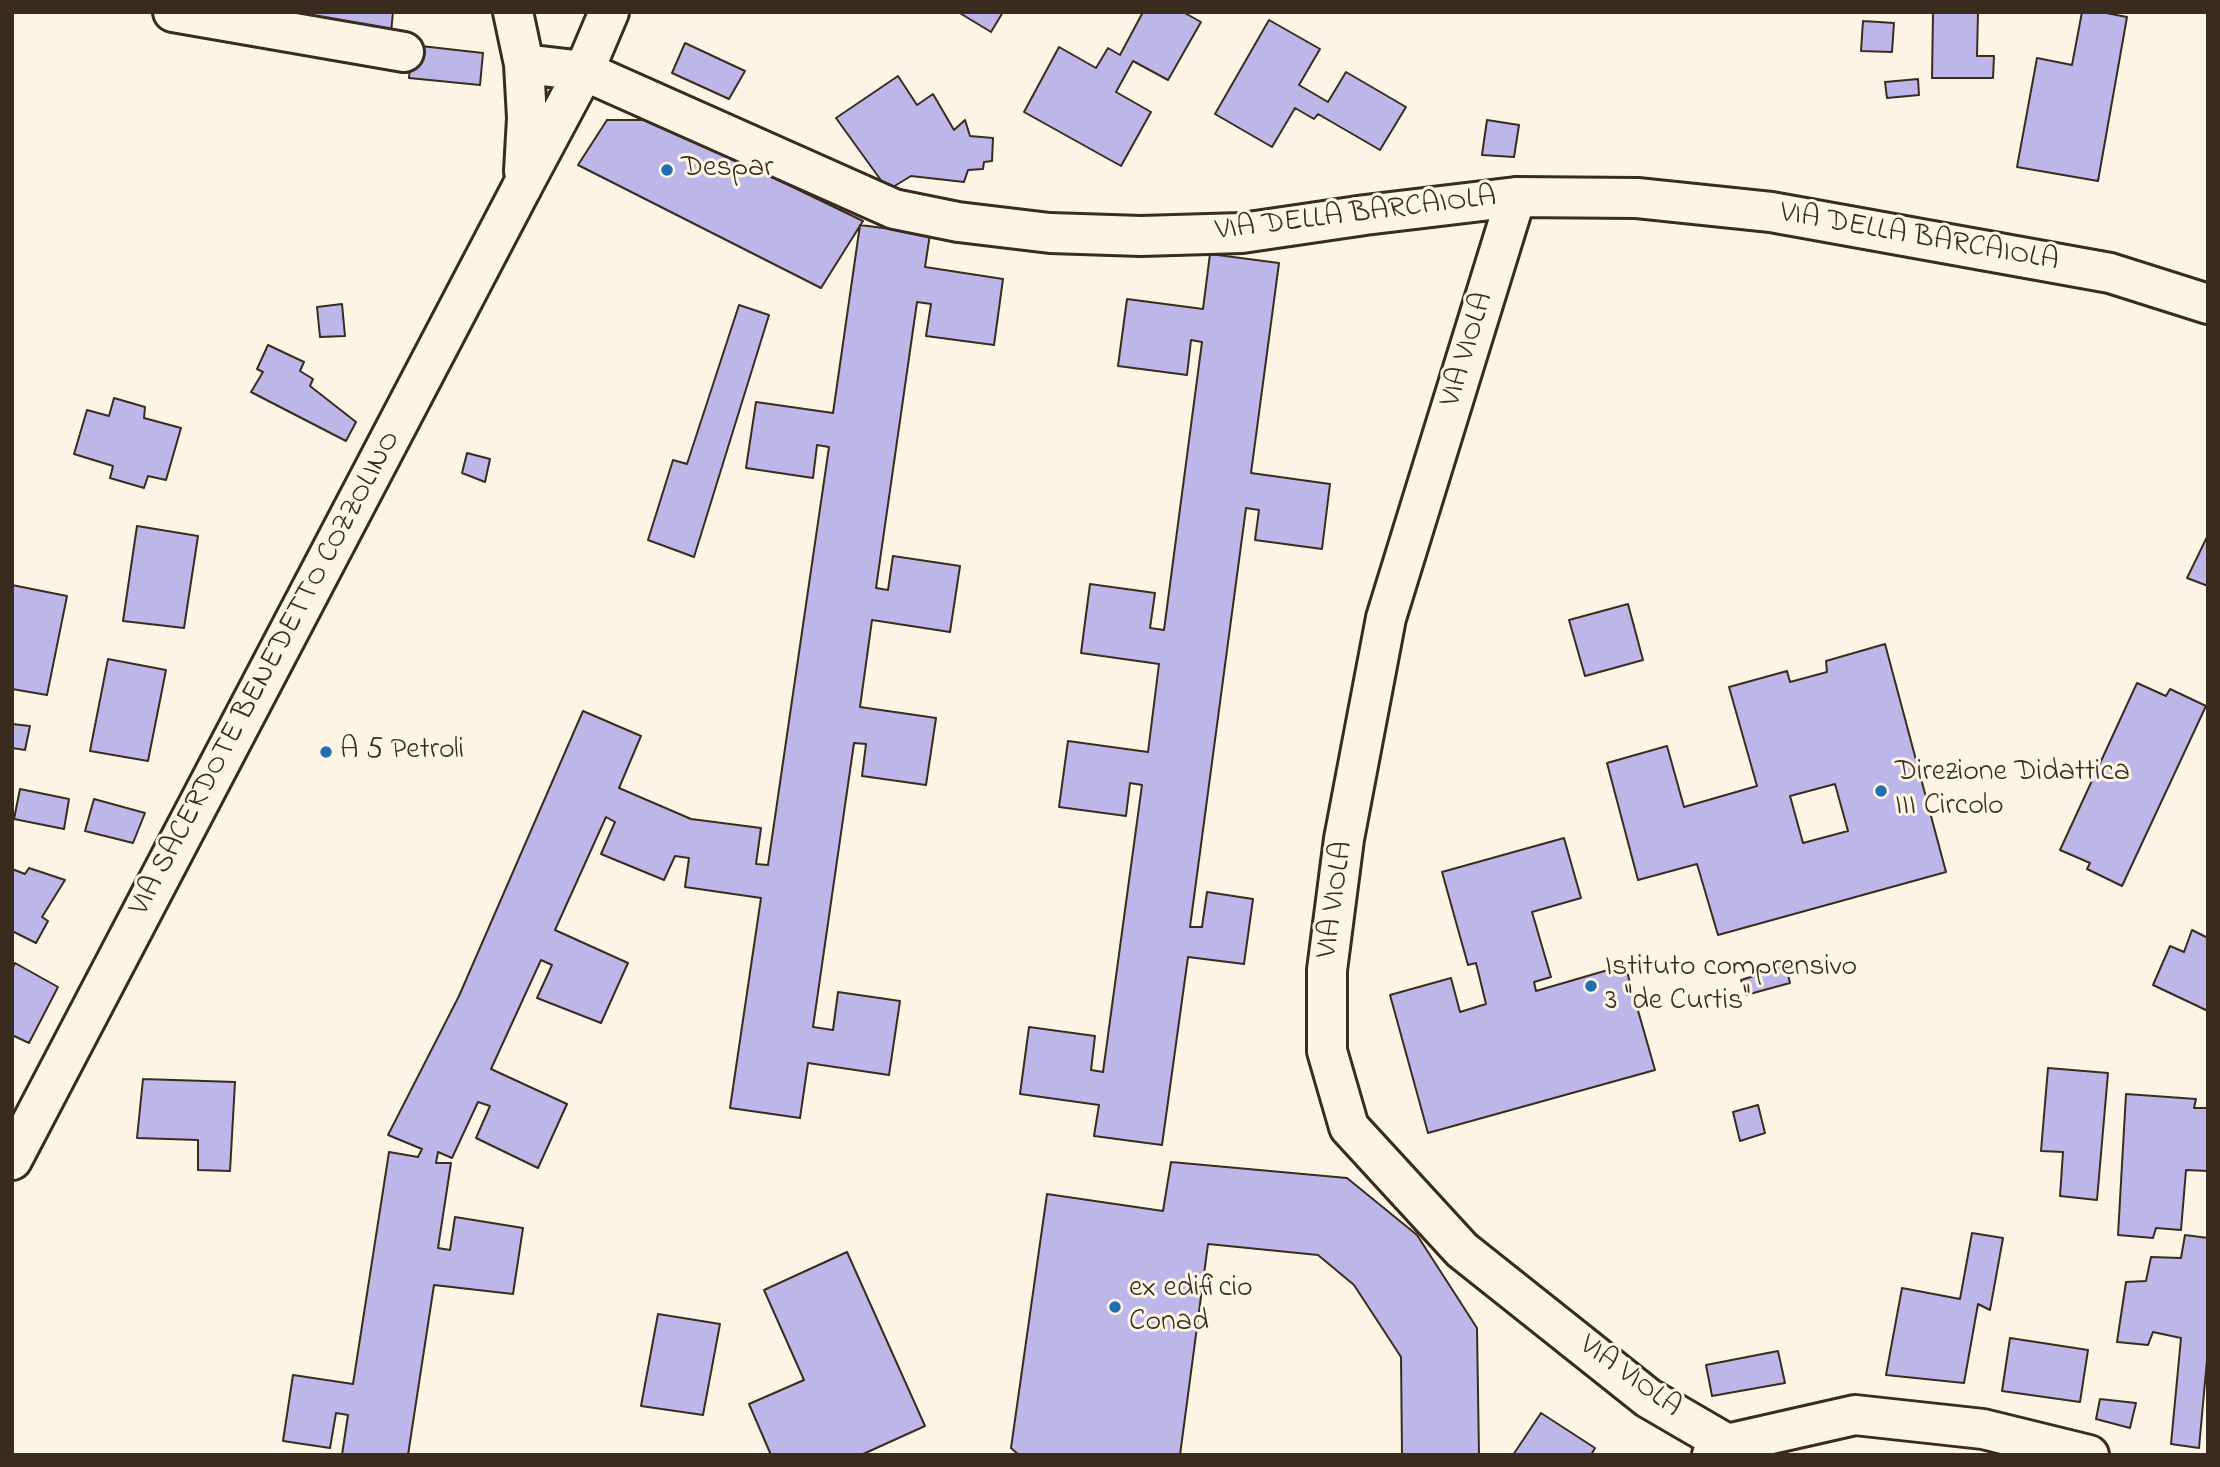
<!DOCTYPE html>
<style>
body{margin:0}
#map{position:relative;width:2220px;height:1467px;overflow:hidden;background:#fcf5e5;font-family:"Indie Flower",sans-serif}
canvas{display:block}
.frame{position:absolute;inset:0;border:14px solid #3b2a1e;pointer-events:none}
</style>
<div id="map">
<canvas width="2220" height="1467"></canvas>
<div class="frame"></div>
</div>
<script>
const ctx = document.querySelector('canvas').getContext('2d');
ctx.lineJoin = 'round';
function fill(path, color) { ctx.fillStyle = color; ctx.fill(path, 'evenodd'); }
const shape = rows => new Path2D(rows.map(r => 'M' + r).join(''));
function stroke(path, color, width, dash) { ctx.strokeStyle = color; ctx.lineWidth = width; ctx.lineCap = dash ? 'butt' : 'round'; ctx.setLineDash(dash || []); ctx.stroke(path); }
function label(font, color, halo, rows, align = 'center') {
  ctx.font = font + ' "Indie Flower",sans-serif'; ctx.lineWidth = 6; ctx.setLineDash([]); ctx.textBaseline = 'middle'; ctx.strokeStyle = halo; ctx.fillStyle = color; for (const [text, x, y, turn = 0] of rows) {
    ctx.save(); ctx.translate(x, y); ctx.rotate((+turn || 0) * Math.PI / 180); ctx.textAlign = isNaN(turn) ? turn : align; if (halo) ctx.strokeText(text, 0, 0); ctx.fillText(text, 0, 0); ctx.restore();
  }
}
const building = shape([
 [244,12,393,12,391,33,244,12],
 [958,12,1003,12,991,32,958,12],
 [1143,12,1183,12,1201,22,1168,80,1133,61,1116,92,1151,112,1121,166,1024,112,1059,47,1096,68,1108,48,1120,55,1143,12],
 [1933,12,1978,12,1977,56,1994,56,1993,78,1932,78,1933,12],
 [2082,12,2101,12,2127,17,2098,181,2017,167,2037,58,2072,65,2082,12],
 [1269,20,1320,49,1299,85,1328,102,1346,72,1406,107,1380,150,1318,114,1314,119,1295,108,1272,147,1215,114,1269,20],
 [1863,21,1894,23,1892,52,1861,51,1863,21],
 [685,43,745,71,729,99,672,73,685,43],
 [412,45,483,53,480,85,409,78,412,45],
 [898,76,917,105,933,94,954,130,965,120,970,136,993,138,992,161,984,162,983,169,968,170,964,182,911,176,888,190,836,118,898,76],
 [1918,79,1919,95,1887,98,1885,82,1918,79],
 [607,120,654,120,863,221,821,288,578,165,607,120],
 [1487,120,1519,125,1514,157,1482,155,1487,120],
 [860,225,930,234,925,267,1003,279,994,345,926,336,931,304,917,302,876,588,888,590,893,556,960,566,950,632,872,620,860,707,936,718,926,785,862,776,866,744,854,743,813,1027,833,1030,838,992,900,1001,889,1075,808,1063,800,1118,730,1108,761,898,685,887,689,858,675,856,664,880,601,854,615,822,606,817,555,930,628,963,601,1023,537,998,552,965,541,960,491,1069,567,1104,538,1168,476,1138,490,1106,478,1102,452,1158,438,1152,436,1163,451,1163,438,1248,450,1250,455,1217,523,1228,513,1294,434,1285,408,1455,342,1455,348,1415,336,1413,330,1448,283,1441,293,1375,353,1384,389,1152,418,1157,422,1149,388,1135,459,996,583,711,641,736,619,788,691,819,761,828,756,864,768,865,829,447,817,445,813,478,746,468,756,402,833,413,860,225],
 [1210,254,1279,263,1251,473,1330,484,1322,549,1255,540,1259,510,1246,508,1190,927,1202,927,1207,892,1253,899,1244,964,1188,957,1162,1145,1094,1136,1099,1105,1020,1094,1029,1027,1095,1036,1091,1070,1103,1072,1142,785,1130,783,1126,816,1059,807,1068,741,1148,752,1159,664,1081,653,1090,584,1155,593,1150,628,1164,630,1202,342,1191,340,1187,375,1118,366,1127,299,1203,309,1210,254],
 [342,304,345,336,320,337,317,307,342,304],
 [739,305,769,315,694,557,648,540,673,460,687,464,739,305],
 [268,345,304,362,300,371,313,379,310,386,356,422,346,441,251,392,263,372,257,369,268,345],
 [114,398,145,407,144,418,181,428,166,480,148,476,144,488,110,478,113,466,74,454,87,410,109,416,114,398],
 [467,453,490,459,485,482,462,473,467,453],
 [137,526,198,536,184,628,123,621,137,526],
 [2208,535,2208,586,2187,578,2208,535],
 [12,585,67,596,47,695,12,689,12,585],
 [1628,604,1643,660,1585,676,1569,620,1628,604],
 [1885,644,1946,872,1718,935,1697,864,1638,880,1607,763,1667,746,1684,807,1757,786,1729,687,1787,671,1790,682,1827,672,1826,661,1885,644],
 [1835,784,1848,831,1803,843,1790,796,1835,784],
 [108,659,166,670,148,761,90,751,108,659],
 [2137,683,2166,696,2170,689,2206,706,2122,886,2087,869,2090,863,2060,850,2137,683],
 [12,724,30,726,25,750,12,748,12,724],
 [20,789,69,799,64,829,14,819,20,789],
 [94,799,145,813,133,843,85,831,94,799],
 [1564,838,1581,898,1532,912,1551,977,1534,982,1536,991,1625,965,1655,1070,1428,1133,1390,995,1451,978,1460,1012,1486,1004,1476,963,1468,965,1442,872,1564,838],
 [29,868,65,880,42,917,48,921,36,943,12,931,12,869,25,874,29,868],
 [2192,930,2208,938,2208,1011,2153,985,2170,946,2184,952,2192,930],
 [15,963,58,987,29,1043,12,1035,12,969,15,963],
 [1786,966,1790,983,1746,995,1741,980,1786,966],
 [2048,1068,2108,1073,2097,1200,2060,1196,2063,1152,2041,1151,2048,1068],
 [143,1079,235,1082,230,1171,198,1170,198,1140,137,1138,143,1079],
 [2126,1094,2196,1099,2194,1108,2208,1108,2208,1171,2186,1170,2181,1230,2156,1228,2153,1238,2118,1235,2126,1094],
 [1758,1105,1765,1133,1740,1141,1733,1112,1758,1105],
 [1171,1162,1347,1178,1417,1235,1477,1328,1479,1455,1402,1455,1401,1357,1354,1285,1318,1255,1208,1244,1180,1455,1019,1455,1011,1448,1047,1194,1163,1211,1171,1162],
 [1972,1233,2003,1238,1990,1310,1978,1304,1964,1383,1886,1375,1902,1288,1960,1299,1972,1233],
 [2185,1235,2208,1238,2208,1349,2199,1448,2171,1444,2181,1338,2153,1332,2148,1345,2117,1342,2126,1282,2146,1281,2151,1257,2181,1258,2185,1235],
 [847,1252,925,1426,861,1455,771,1455,749,1404,804,1380,764,1290,847,1252],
 [658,1314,720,1324,703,1415,641,1406,658,1314],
 [2010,1338,2088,1350,2080,1402,2002,1391,2010,1338],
 [1778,1351,1785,1383,1712,1396,1706,1365,1778,1351],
 [2100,1399,2136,1403,2130,1428,2096,1419,2100,1399],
 [1541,1413,1595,1448,1591,1455,1513,1455,1541,1413]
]);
fill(building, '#bdb7e9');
stroke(building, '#3b2a1e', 2);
const minor = shape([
 [173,12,404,52],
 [513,12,524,64,527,118,524,171],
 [524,64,584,71,894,209,958,222,1050,233,1141,236,1242,233,1365,215,1516,197,1637,198,1771,212,2110,273,2208,304],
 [522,187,584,71,609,12],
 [1516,197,1386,618,1344,839,1327,970,1327,1051,1349,1127,1462,1250,1648,1398,1727,1444],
 [1712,1455,1727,1444,1855,1415,1983,1429,2089,1455]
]);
const major = shape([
 [12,1160,522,187]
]);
stroke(minor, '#3b2a1e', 44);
stroke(major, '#3b2a1e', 44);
stroke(minor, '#fcf5e5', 38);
stroke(major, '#fcf5e5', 38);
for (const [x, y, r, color] of [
 [667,170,7,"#1f6fb2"],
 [326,752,7,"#1f6fb2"],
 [1881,791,7,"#1f6fb2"],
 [1591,986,7,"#1f6fb2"],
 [1115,1307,7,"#1f6fb2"]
]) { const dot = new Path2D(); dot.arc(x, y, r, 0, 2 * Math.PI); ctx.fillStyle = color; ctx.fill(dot); stroke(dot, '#fcf5e5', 2.5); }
label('30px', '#3b2a1e', '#fcf5e5', [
 ["Despar",681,170],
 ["A 5 Petroli",340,752],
 ["Direzione Didattica",1895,774],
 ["III Circolo",1895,808],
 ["Istituto comprensivo",1605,969],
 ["3 \"de Curtis\"",1605,1003],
 ["ex edificio",1129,1290],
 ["Conad",1129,1324]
], 'left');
label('30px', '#3b2a1e', '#fcf5e5', [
 ["VIA DELLA BARCAIOLA",1356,216,-7],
 ["VIA DELLA BARCAIOLA",1919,239,10],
 ["VIA VIOLA",1469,350,-73],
 ["VIA SACERDOTE BENEDETTO COZZOLINO",267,674,-62],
 ["VIA VIOLA",1337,900,-82],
 ["VIA VIOLA",1629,1378,36]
]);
</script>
